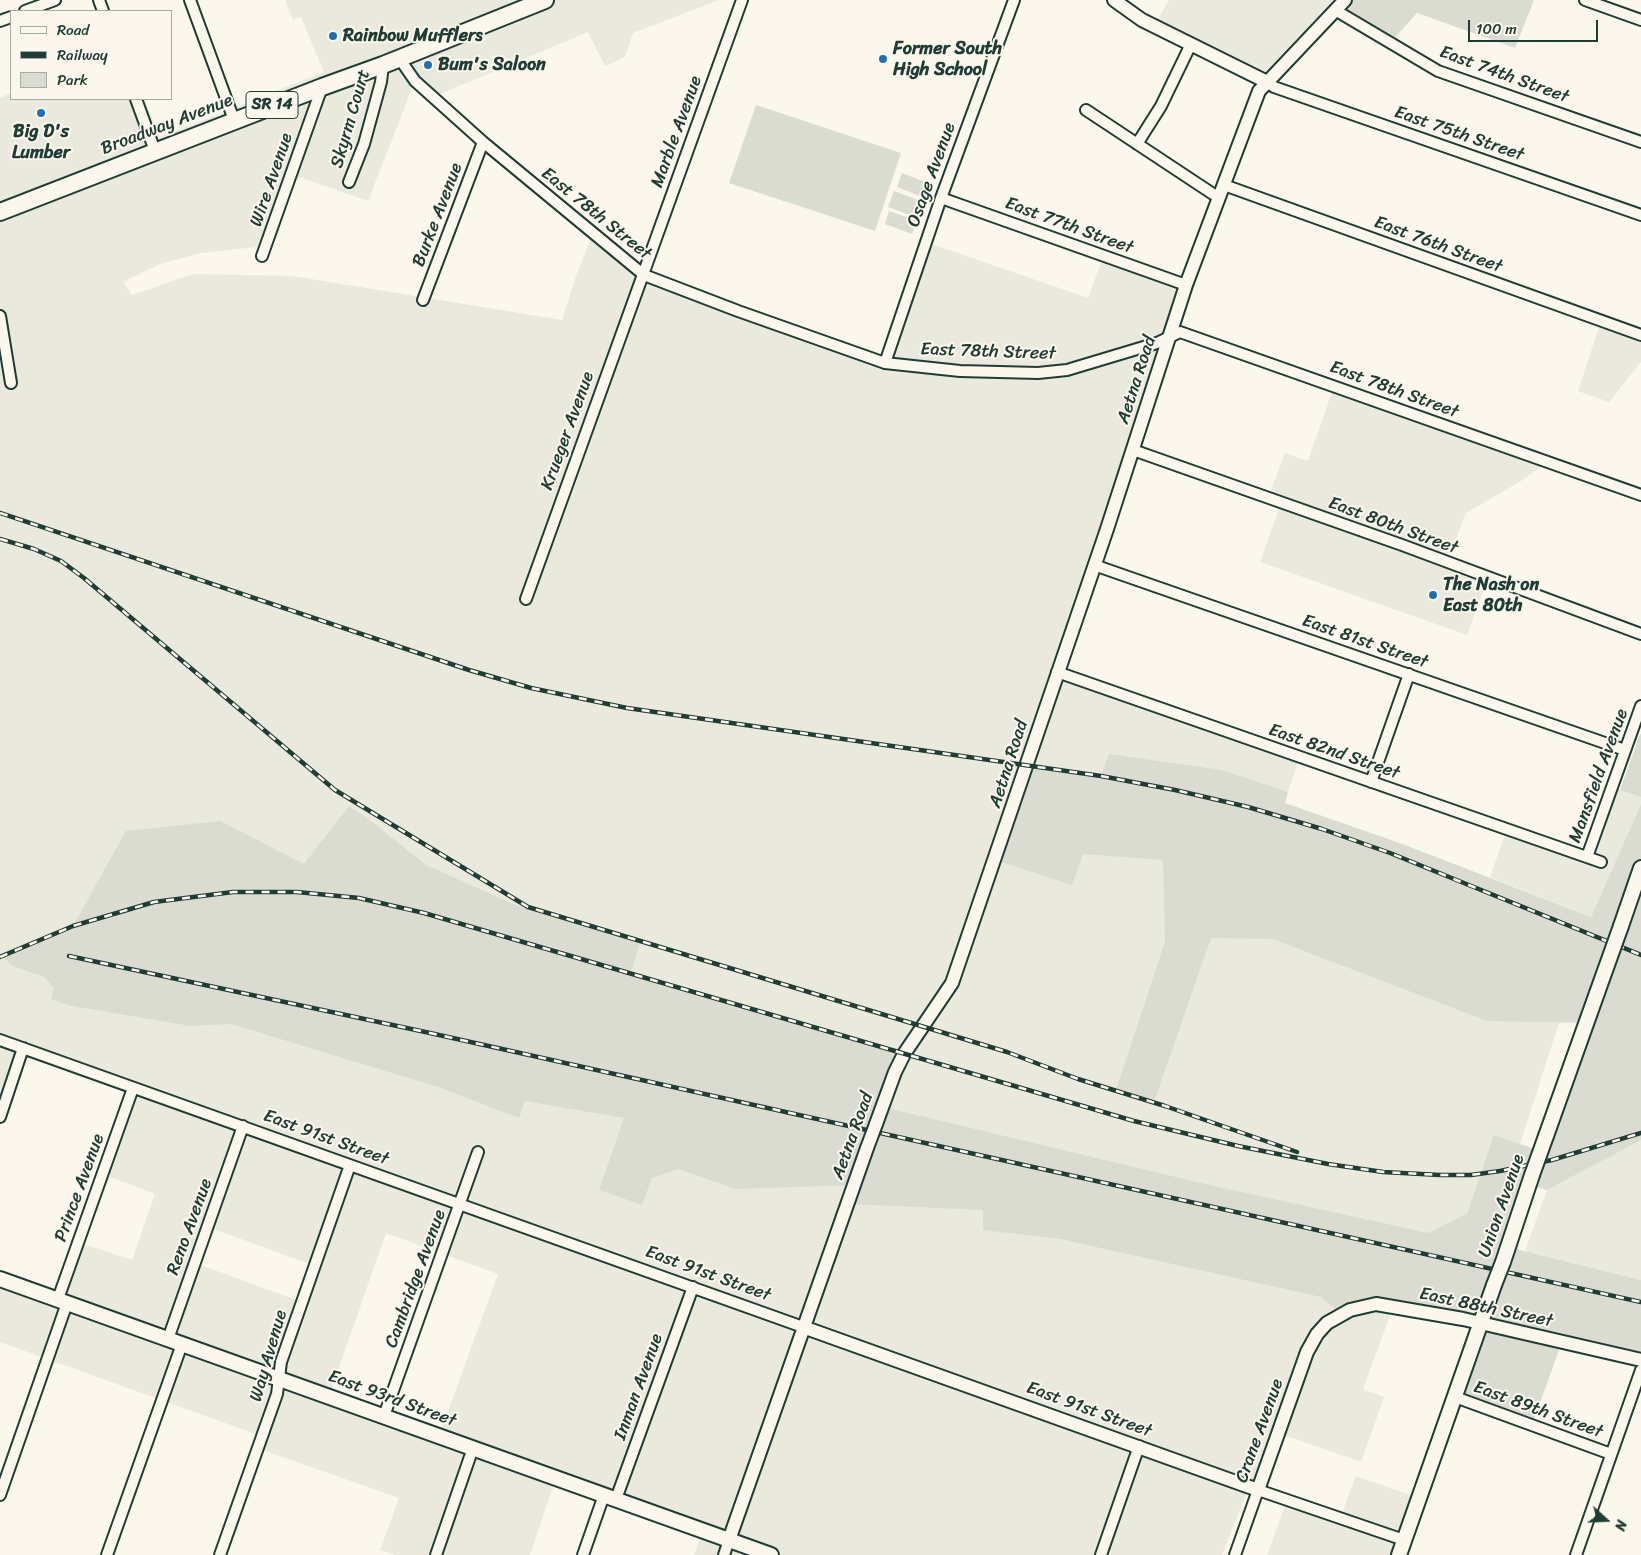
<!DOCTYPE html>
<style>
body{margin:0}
#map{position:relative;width:1641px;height:1555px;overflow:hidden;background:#fbf7ec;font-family:Sriracha,sans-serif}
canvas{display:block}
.legend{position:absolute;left:10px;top:10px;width:162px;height:90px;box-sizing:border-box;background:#fbf7ec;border:1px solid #a3ada2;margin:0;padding:6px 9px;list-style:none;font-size:15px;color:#1f3d34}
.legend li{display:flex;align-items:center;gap:10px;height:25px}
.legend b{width:25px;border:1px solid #a3ada2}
.north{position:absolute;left:1581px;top:1495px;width:50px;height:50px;-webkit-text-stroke:4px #fbf7ec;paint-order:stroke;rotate:110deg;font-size:14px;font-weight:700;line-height:20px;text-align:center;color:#1f3d34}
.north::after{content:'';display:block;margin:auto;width:18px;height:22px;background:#1f3d34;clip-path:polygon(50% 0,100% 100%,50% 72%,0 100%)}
.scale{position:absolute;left:1468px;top:20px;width:130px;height:22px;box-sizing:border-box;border:2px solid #1f3d34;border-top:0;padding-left:6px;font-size:15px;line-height:18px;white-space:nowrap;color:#1f3d34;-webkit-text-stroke:4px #fbf7ec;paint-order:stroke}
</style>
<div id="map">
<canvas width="1641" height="1555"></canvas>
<ul class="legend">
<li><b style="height:6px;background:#fbf7ec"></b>Road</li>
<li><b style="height:6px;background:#1f3d34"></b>Railway</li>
<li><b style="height:14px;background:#dbdcd1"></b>Park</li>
</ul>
<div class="north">N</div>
<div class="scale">100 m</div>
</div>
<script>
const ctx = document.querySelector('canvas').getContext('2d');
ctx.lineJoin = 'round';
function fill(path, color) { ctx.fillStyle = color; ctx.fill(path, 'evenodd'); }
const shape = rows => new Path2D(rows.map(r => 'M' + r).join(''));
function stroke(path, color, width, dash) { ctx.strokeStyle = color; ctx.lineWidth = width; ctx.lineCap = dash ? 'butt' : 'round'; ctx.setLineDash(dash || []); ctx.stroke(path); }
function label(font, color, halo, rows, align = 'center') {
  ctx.font = font + ' Sriracha,sans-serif'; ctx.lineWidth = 4; ctx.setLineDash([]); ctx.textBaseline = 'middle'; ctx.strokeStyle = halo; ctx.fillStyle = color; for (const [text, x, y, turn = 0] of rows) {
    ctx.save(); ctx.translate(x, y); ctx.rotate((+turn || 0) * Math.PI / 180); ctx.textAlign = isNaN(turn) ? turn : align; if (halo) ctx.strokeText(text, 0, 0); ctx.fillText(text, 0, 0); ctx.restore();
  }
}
fill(shape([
 [285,0,719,0,633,33,625,57,605,66,588,32,433,97,415,81,368,201,291,174,265,246,202,253,160,264,123,282,132,295,193,274,293,276,562,320,575,279,593,233,644,275,885,363,926,242,1088,298,1104,255,1186,285,1058,672,1300,757,1284,803,1405,845,1575,973,1487,1247,1393,1307,1363,1389,1384,1397,1361,1462,1278,1433,1258,1490,1249,1487,1222,1555,694,1555,702,1531,556,1478,530,1555,395,1555,380,1550,399,1498,257,1448,261,1436,0,1342,0,1279,58,1299,78,1242,132,1260,155,1194,102,1174,133,1088,23,1048,0,1117,0,98,11,93,11,99,144,99,160,137,324,72,301,17,293,20],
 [208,1227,315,1266,302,1302,195,1263],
 [386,1233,498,1274,439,1436,329,1396],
 [1169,0,1345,0,1267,82,1154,26],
 [1601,321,1641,335,1641,362,1609,402,1578,391],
 [1334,386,1548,462,1521,481,1466,513,1447,562,1488,577,1467,635,1260,562,1281,503,1268,498,1285,453,1308,461],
 [1612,786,1641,797,1641,804,1591,917,1490,877,1507,829,1587,857],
 [1641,1127,1641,1280,1525,1251,1547,1190],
 [1356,1476,1419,1498,1399,1555,1267,1555,1287,1500,1340,1518]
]), '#eae9de');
fill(shape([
 [1345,0,1534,0,1515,48,1417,13,1390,43,1335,10],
 [756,105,901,153,875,231,729,183],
 [902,173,930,184,925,198,897,187],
 [894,191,923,202,918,218,888,207],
 [889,211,917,221,912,234,885,224],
 [1640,734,1641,734,1641,797,1620,790],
 [1109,754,1222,770,1288,792,1285,803,1405,845,1591,917,1641,804,1641,1140,1547,1190,1529,1185,1508,1247,1641,1280,1641,1360,1562,1342,1532,1425,1455,1397,1481,1324,1376,1304,1342,1314,1321,1297,1060,1239,983,1230,983,1210,847,1204,854,1185,736,1189,678,1169,652,1178,642,1205,599,1190,624,1118,525,1101,519,1118,438,1087,231,1024,190,1026,67,1005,51,999,54,988,44,977,13,966,2,956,73,926,126,831,220,821,304,864,349,806,367,818,426,865,520,907,640,942,631,973,904,1054,883,1107,1201,1183,1428,1233,1467,1214,1494,1135,1541,1151,1587,1023,1487,1021,1273,939,1211,938,1154,1102,1116,1090,1165,942,1163,860,1083,854,1072,885,995,860,1027,765,1101,776]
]), '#dbdcd1');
const minor = shape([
 [99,0,103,11],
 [190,0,234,120],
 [1585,0,1641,20],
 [1335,10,1438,71,1641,142],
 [25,11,55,0],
 [0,21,11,17],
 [399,58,415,81,483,142,644,275,738,311,885,363,960,371,1038,373,1067,370,1157,343,1180,332,1641,495],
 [1267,82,1274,87,1641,215],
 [136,99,155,151],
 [1086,110,1213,194,1219,197],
 [1137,144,1161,106,1191,44],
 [349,182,364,144,381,82,383,65],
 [1224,185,1641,335],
 [941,198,1186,285],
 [262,256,322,87],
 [423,300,483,142],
 [0,316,11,383],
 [885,363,941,198,1014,0],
 [1133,450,1402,545,1641,634],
 [1094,565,1625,750],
 [526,599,742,0],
 [1057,672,1601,862],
 [1371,782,1409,674],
 [1587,857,1641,706],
 [0,1040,803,1327],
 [0,1117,23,1048],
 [58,1299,133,1088],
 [168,1339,243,1126],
 [1455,1397,1611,1454],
 [384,1416,478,1152],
 [0,1495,67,1303],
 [616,1499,693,1287],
 [107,1555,182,1344],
 [220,1555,277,1394,281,1362,350,1165],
 [436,1555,473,1448],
 [583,1555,604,1495],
 [724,1555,729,1540],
 [1101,1555,1139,1446],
 [1235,1555,1258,1490,1404,1540],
 [1576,1555,1641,1370]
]);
const tertiary = shape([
 [1114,0,1142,20,1267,82],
 [876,1124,895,1072,904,1054,952,983,1107,529,1186,285,1259,91,1345,0],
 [803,1327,1258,1490,1307,1352,1317,1334,1327,1323,1350,1310,1376,1304,1463,1319,1641,1360],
 [729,1540,867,1148]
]);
const secondary = shape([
 [1621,926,1641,868],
 [1546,1136,1597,993],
 [1503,1262,1532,1175],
 [0,1279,771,1555],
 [1399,1555,1494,1285]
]);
const primary = shape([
 [0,212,322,87,383,65,545,0]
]);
stroke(minor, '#1f3d34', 14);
stroke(tertiary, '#1f3d34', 16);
stroke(secondary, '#1f3d34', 18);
stroke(primary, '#1f3d34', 20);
stroke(minor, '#fbf7ec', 10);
stroke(tertiary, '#fbf7ec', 12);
stroke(secondary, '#fbf7ec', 14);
stroke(primary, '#fbf7ec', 16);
const rail = shape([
 [0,513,469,670,531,688,627,708,1101,776,1175,790,1248,807,1322,829,1390,853,1641,955],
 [0,539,34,549,61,561,84,578,335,790,528,907,1007,1052,1078,1079,1165,1106,1297,1152],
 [69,956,430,1033,1641,1302],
 [0,957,73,926,154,902,233,892,297,892,359,898,424,913,1134,1121,1238,1146,1328,1164,1383,1172,1440,1175,1471,1175,1500,1171,1552,1160,1641,1133]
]);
stroke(rail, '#1f3d34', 4.5);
stroke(rail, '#fbf7ec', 2.5, [8]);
const tertiaryBridge = shape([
 [867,1148,876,1124]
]);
const secondaryBridge = shape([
 [1597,993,1621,926],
 [1532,1175,1546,1136],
 [1494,1285,1503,1262]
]);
stroke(tertiaryBridge, '#1f3d34', 16, []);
stroke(secondaryBridge, '#1f3d34', 18, []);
stroke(tertiaryBridge, '#fbf7ec', 12);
stroke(secondaryBridge, '#fbf7ec', 14);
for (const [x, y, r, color] of [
 [333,36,5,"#1f6fb2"],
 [883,59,5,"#1f6fb2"],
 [428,65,5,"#1f6fb2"],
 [41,113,5,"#1f6fb2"],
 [1433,595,5,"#1f6fb2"]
]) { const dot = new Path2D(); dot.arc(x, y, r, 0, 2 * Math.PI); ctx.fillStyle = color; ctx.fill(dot); stroke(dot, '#fbf7ec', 2); }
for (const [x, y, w] of [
 [272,105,52]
]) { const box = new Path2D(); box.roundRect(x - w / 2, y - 13.5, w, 27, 4); ctx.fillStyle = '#fbf7ec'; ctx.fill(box); stroke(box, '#1f3d34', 1); }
label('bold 16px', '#1f3d34', null, [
 ["SR 14",272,105]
]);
label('bold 18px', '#1f3d34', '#fbf7ec', [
 ["Rainbow Mufflers",343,36],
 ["Former South",893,49],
 ["High School",893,70],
 ["Bum's Saloon",438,65],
 ["Big D's",41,132,"center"],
 ["Lumber",41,153,"center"],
 ["The Nash on",1443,585],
 ["East 80th",1443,606]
], 'left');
label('18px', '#1f3d34', '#fbf7ec', [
 ["East 74th Street",1504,75,20],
 ["Skyrm Court",351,119,-74],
 ["Broadway Avenue",167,125,-21],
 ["Marble Avenue",677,132,-70],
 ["East 75th Street",1459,134,19],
 ["Osage Avenue",932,175,-70],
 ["Wire Avenue",272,180,-71],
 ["East 78th Street",596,214,39],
 ["Burke Avenue",438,215,-69],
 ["East 77th Street",1069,226,20],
 ["East 76th Street",1438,245,20],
 ["East 78th Street",988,352,2],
 ["Aetna Road",1137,380,-72],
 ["East 78th Street",1394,390,20],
 ["Krueger Avenue",568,431,-70],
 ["East 80th Street",1393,526,20],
 ["East 81st Street",1365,642,19],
 ["East 82nd Street",1334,752,19],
 ["Aetna Road",1009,764,-72],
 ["Mansfield Avenue",1599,776,-70],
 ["Aetna Road",853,1136,-70],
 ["East 91st Street",326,1138,20],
 ["Prince Avenue",80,1188,-70],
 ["Union Avenue",1502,1206,-71],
 ["Reno Avenue",190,1227,-70],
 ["East 91st Street",708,1274,20],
 ["Cambridge Avenue",416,1279,-70],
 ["East 88th Street",1486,1308,12],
 ["Way Avenue",269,1356,-74],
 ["Inman Avenue",639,1387,-70],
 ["East 93rd Street",392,1399,20],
 ["East 91st Street",1089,1410,20],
 ["East 89th Street",1538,1410,20],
 ["Crane Avenue",1260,1431,-70]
]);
</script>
